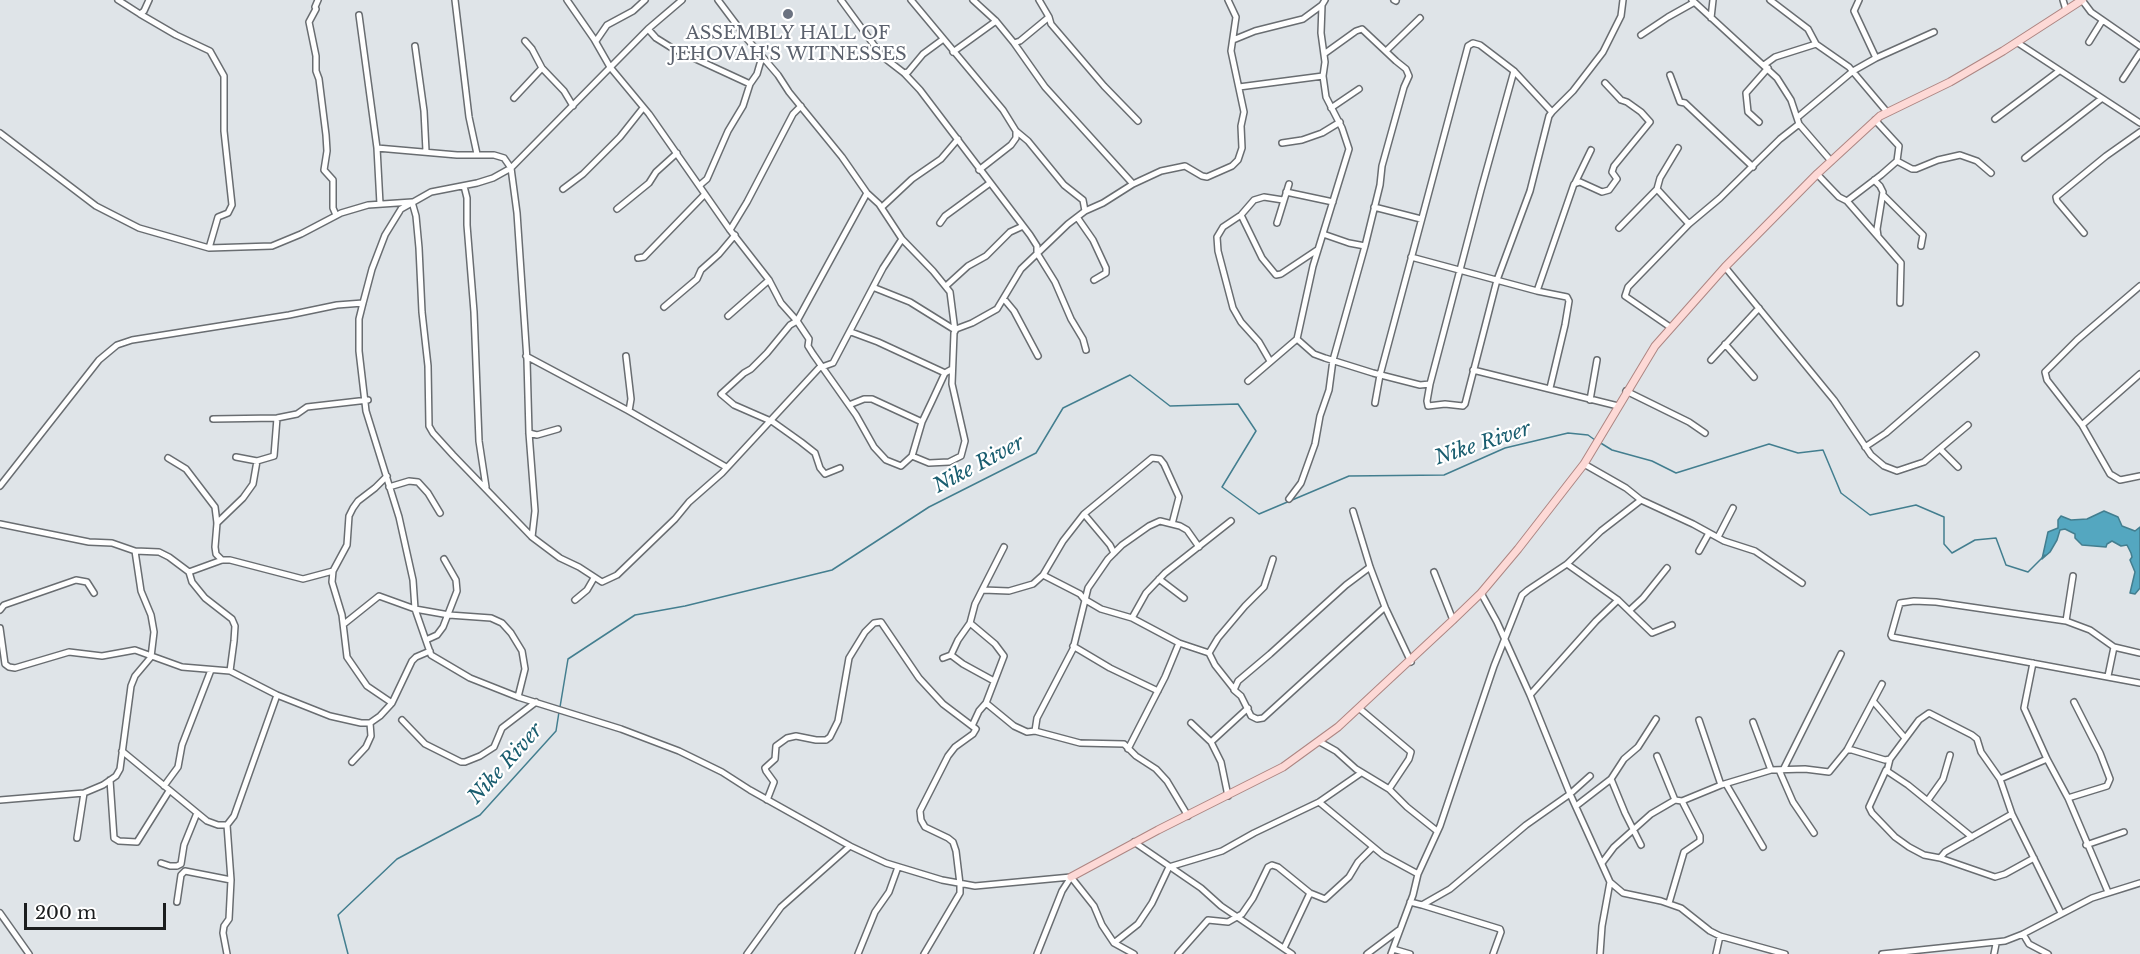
<!DOCTYPE html>
<style>
body{margin:0}
#map{position:relative;width:2140px;height:954px;overflow:hidden;background:#dfe4e8;font-family:"Libre Baskerville",serif}
canvas{display:block}
.scale{position:absolute;left:24px;top:903px;width:142px;height:27px;box-sizing:border-box;border:3px solid #1b1d1e;border-top:0;padding-left:8px;font-size:18px;line-height:21px;white-space:nowrap;color:#1b1d1e;-webkit-text-stroke:4px #fff;paint-order:stroke}
</style>
<div id="map">
<canvas width="2140" height="954"></canvas>
<div class="scale">200 m</div>
</div>
<script>
const ctx = document.querySelector('canvas').getContext('2d');
ctx.lineJoin = 'round';
function fill(path, color) { ctx.fillStyle = color; ctx.fill(path, 'evenodd'); }
const shape = rows => new Path2D(rows.map(r => 'M' + r).join(''));
function stroke(path, color, width, dash) { ctx.strokeStyle = color; ctx.lineWidth = width; ctx.lineCap = dash ? 'butt' : 'round'; ctx.setLineDash(dash || []); ctx.stroke(path); }
function label(font, color, halo, rows, align = 'center') {
  ctx.font = font + ' "Libre Baskerville",serif'; ctx.lineWidth = 4.5; ctx.setLineDash([]); ctx.textBaseline = 'middle'; ctx.strokeStyle = halo; ctx.fillStyle = color; for (const [text, x, y, turn = 0] of rows) {
    ctx.save(); ctx.translate(x, y); ctx.rotate((+turn || 0) * Math.PI / 180); ctx.textAlign = isNaN(turn) ? turn : align; if (halo) ctx.strokeText(text, 0, 0); ctx.fillText(text, 0, 0); ctx.restore();
  }
}
const water = shape([
 [2104,511,2118,517,2122,526,2135,531,2140,527,2140,588,2135,594,2130,593,2135,572,2130,560,2132,557,2131,553,2127,545,2121,546,2112,541,2107,544,2106,547,2082,545,2075,538,2075,534,2065,529,2060,530,2057,540,2050,552,2042,559,2048,532,2058,528,2058,520,2061,516,2071,520,2087,519,2104,511]
]);
fill(water, '#54a7c0');
stroke(water, '#437e8f', 1.5);
stroke(shape([
 [1599,442,1612,450,1652,461,1676,473,1769,444,1798,453,1823,450,1841,493,1870,515,1916,505,1944,517,1944,544,1952,553,1975,540,1996,538,2006,565,2028,572,2045,555],
 [560,707,568,659,635,615,685,606,832,570,929,507,1036,453,1063,408,1130,375,1170,406,1238,404,1256,431,1222,487,1259,514,1349,476,1444,475,1505,448,1568,433,1588,435,1595,440],
 [348,954,338,915,397,859,480,815,556,731,559,712]
]), '#437e8f', 1.5);
const minor = shape([
 [118,0,140,14,144,11,149,0],
 [318,0,315,7,316,9,309,22,316,56,316,71,319,79,326,135,327,151,324,170,333,180,333,208,336,215],
 [455,0,469,117,477,154],
 [567,0,594,39,610,67,649,114,730,230,769,280,781,303,797,321,809,339,808,346,813,354,856,415,874,447,886,460,901,466,912,456,922,422,932,401,945,373,952,369],
 [682,0,648,29,511,168,493,178,477,183,431,192,401,209,385,235,372,269,363,303,359,319,359,351,366,411,399,517,413,580,415,609,431,655,470,678,518,697,621,729,679,751,722,772,750,790,850,846,886,863,942,880,975,886,1071,877],
 [718,0,748,40,778,75,789,92,842,157,867,193,879,204,902,239,933,271,950,292,955,331],
 [841,0,882,56,904,73,920,90,1030,235,1037,246,1037,253,1055,282,1071,319,1083,339,1086,350],
 [911,0,1003,110,1016,131,1028,141,1064,185,1083,200,1085,211],
 [973,0,996,21,1014,43,1045,87,1133,184],
 [1394,0,1396,1],
 [1692,0,1777,78,1791,100,1799,124,1831,161],
 [1770,0,1808,29,1816,44],
 [1859,0,1854,11,1876,58],
 [2063,0,2066,10],
 [2082,0,2091,12,2140,46],
 [140,14,176,35,210,51,224,76,224,131,232,205,228,213,218,217,209,248],
 [359,15,377,148,380,204],
 [1049,17,1051,24,1104,86,1138,121],
 [1711,18,1713,0],
 [648,29,656,38,672,48,750,84],
 [1641,35,1668,17,1693,3],
 [1233,40,1255,31,1303,19,1322,5,1325,0],
 [525,41,532,49,542,68,564,91,573,106],
 [596,41,607,25,633,11,645,0],
 [2089,42,2102,21],
 [1014,43,1020,41,1049,17,1039,0],
 [2018,43,2140,123],
 [415,46,424,111,426,151],
 [1386,51,1420,18],
 [953,52,996,21],
 [1764,65,1775,57,1816,44,1849,67,1887,112],
 [1514,71,1481,190,1430,384,1427,401,1428,406,1445,404,1463,406,1465,404,1497,280,1530,191,1549,116,1552,112,1573,91,1603,52,1621,16,1623,0],
 [904,73,908,72,923,54,942,40],
 [1670,75,1680,102,1685,103,1753,167],
 [1323,76,1326,97,1342,128,1349,149,1313,266,1297,339,1314,354,1325,358,1373,373,1420,385,1430,384],
 [2123,79,2140,53],
 [1239,87,1323,76,1325,62,1321,33,1322,5],
 [514,98,542,68],
 [1331,108,1359,89],
 [1798,117,1853,71,1876,58,1934,32],
 [1995,119,2059,71],
 [1759,122,1748,112,1746,93,1768,68],
 [0,133,96,206,139,228,209,248,272,246,301,234,341,213,368,205,412,202,416,216,419,248,422,312,428,366,429,426,433,433,453,455,532,537,560,558,579,567,602,582,617,575,675,519,689,502,722,473,819,368,833,363,883,268,902,239],
 [1282,143,1302,140,1322,133,1340,122],
 [377,148,457,155,494,155,504,158,511,168,517,213,527,360,529,433,535,511,532,537],
 [2025,158,2101,99],
 [1897,161,1912,169,1916,169,1938,160,1960,155,1977,161,1991,173],
 [979,170,1011,145,1016,138,1016,131],
 [1817,174,1839,197,1847,201,1881,175,1897,161,1899,146,1875,120],
 [1874,180,1880,186,1883,192,1877,229,1878,236],
 [1575,183,1591,150],
 [700,185,707,179,728,131,743,106,750,84,757,74,762,57],
 [464,186,467,198,467,225,474,312,479,441,486,487],
 [563,189,583,174,620,137,643,108],
 [1657,189,1689,224],
 [1286,192,1333,202],
 [1883,195,1923,235,1921,246],
 [1847,201,1901,263,1900,303],
 [882,207,912,179,941,159,958,139],
 [1374,207,1421,219],
 [617,209,649,183,656,172,677,153],
 [1241,215,1262,258,1276,275,1281,274,1317,250],
 [1077,217,1093,240,1106,268,1106,273,1094,280],
 [940,223,945,216,990,183],
 [1277,223,1289,184],
 [1619,228,1657,189,1660,178,1678,148],
 [730,230,747,202,793,114,801,106],
 [2084,233,2057,201,2056,197,2106,156,2140,132],
 [1323,234,1349,243,1365,246],
 [1411,257,1537,291,1567,297,1569,301,1565,325,1550,388],
 [638,258,644,257,705,194],
 [1725,267,1834,400,1871,455,1884,466,1897,471,1924,462,1968,425],
 [946,286,968,266,986,256,1010,232,1023,226],
 [2140,286,2077,340,2045,372,2047,380,2082,425,2110,474,2120,480,2140,476],
 [875,288,910,302,955,330],
 [1537,291,1574,184,1580,182,1602,192,1609,190,1617,179,1612,172,1614,166,1650,122,1641,112,1627,102,1621,100,1605,83],
 [1004,299,1014,311,1038,356],
 [664,307,697,279,701,270,719,254,735,235],
 [728,316,769,280],
 [1670,327,1625,296,1628,287,1689,224,1720,198,1780,139,1799,124],
 [851,332,878,342,945,373],
 [1725,344,1754,377],
 [526,356,629,411,726,467],
 [626,356,631,399,629,411],
 [1711,360,1759,308],
 [1270,361,1259,342,1241,322,1233,308,1218,251,1217,237,1223,227,1241,215,1254,200,1264,197,1283,200],
 [1473,370,1618,406],
 [1248,381,1297,339],
 [1626,391,1689,422,1705,433],
 [1590,400,1597,360],
 [1375,403,1380,375,1468,46,1473,43,1480,45,1514,71,1552,112],
 [849,405,864,399,872,399,922,422],
 [213,419,277,418,297,414,307,407,368,400],
 [2082,425,2140,374],
 [529,433,537,435,558,429],
 [1865,447,1886,433,1976,355],
 [1940,449,1958,467],
 [912,456,929,463,949,462,961,456,965,441,952,384,954,333,956,329,972,323,997,309,1021,269,1068,224,1085,211,1103,203,1133,184,1161,171,1185,166,1202,176,1207,177,1232,166,1238,160,1242,148,1241,126,1244,112,1231,51,1236,17,1228,0],
 [236,457,257,461,274,456,277,418],
 [168,458,186,469,215,507,217,523,215,547,216,554,222,560],
 [1584,464,1626,488,1641,500,1693,524,1724,541,1755,551,1802,583],
 [840,468,825,474,820,468,815,453,801,442,773,422,734,405,721,394,744,373,751,369,767,353,790,325,797,321,867,193],
 [387,476,375,488,358,501,353,508,349,516,347,545,333,571,332,582,342,615,347,657,367,686,392,703],
 [0,486,99,360,117,345,132,340,289,315,337,305,363,303],
 [389,487,409,481,418,482,428,493,440,513],
 [1289,499,1301,483,1315,444,1320,416,1329,390,1333,360,1365,246,1380,185,1382,166,1404,87,1409,76,1406,69,1396,61,1362,29,1356,31,1324,54],
 [1353,511,1370,567,1385,607,1411,662],
 [1084,514,1110,545,1114,553],
 [217,523,243,498,253,484,257,461],
 [0,524,89,542,112,543,135,551,159,552,169,557,189,572,192,582,205,598,232,619,235,626,234,641,230,671],
 [1718,537,1733,508],
 [1699,551,1709,533],
 [1567,564,1618,600,1652,633,1672,625],
 [1370,567,1346,585,1270,654,1238,681,1234,690,1241,696,1251,716,1257,719,1263,718,1385,607],
 [189,572,222,560,230,560,303,579,333,571],
 [1434,572,1453,620],
 [1043,575,1080,594,1084,599,1101,609,1132,618,1179,643,1209,653,1215,665,1234,689],
 [1159,579,1184,598],
 [983,590,1009,591,1033,584,1043,575,1063,541,1084,514,1152,458,1160,459,1164,464,1179,497,1172,524],
 [1481,593,1497,622,1530,695,1570,794,1610,882,1602,926,1600,954],
 [575,600,587,590,594,578],
 [0,610,4,605,76,580,87,582,94,593],
 [1630,610,1643,598,1667,568],
 [1132,618,1146,593,1165,573,1231,521],
 [2066,621,2073,576],
 [970,623,995,644,1004,656,986,703,979,711,972,726],
 [344,624,379,596,415,609,449,615,491,618,502,623,511,633,522,651,525,669,518,697],
 [0,628,5,664,9,667,15,668,69,652,102,656,135,650,182,667,230,671,277,695,330,716,361,723,370,723,380,716,392,703,412,661,416,657,430,651],
 [426,640,437,635,443,627,457,591,456,580,444,559],
 [1073,646,1110,668,1158,691],
 [1209,653,1218,638,1245,606,1264,587,1273,559],
 [2140,653,2114,647,2090,630,2066,621,1936,602,1914,601,1900,603,1891,635,1892,637,2140,683],
 [951,655,963,664,994,681],
 [943,658,951,655,958,640,970,623,975,604,1004,547],
 [2033,663,2024,708,2047,759,2068,798,2108,892],
 [2108,676,2114,647],
 [1530,695,1596,621,1618,600],
 [1873,701,1905,738],
 [986,703,1014,726,1027,732,1035,731,1080,743,1124,744,1136,756,1156,769,1167,781,1188,816],
 [1360,709,1411,752,1409,759,1389,789],
 [402,720,425,744,461,762,465,762,480,756,494,747,502,728,536,702],
 [1699,720,1721,785],
 [1753,722,1771,770],
 [1191,723,1211,742,1221,762,1228,796],
 [1035,731,1037,718,1073,649,1088,588,1108,559,1122,545,1149,526,1160,521,1180,526,1187,530,1199,547],
 [1211,742,1248,708],
 [1320,742,1336,751,1356,769,1389,789,1407,807,1437,831],
 [1128,749,1165,677,1179,643],
 [1847,750,1852,750,1885,760,1890,759,1919,720,1929,713,1972,735,1977,739,1981,752,2000,779,2012,814,2061,913],
 [122,751,207,821,218,825,227,825],
 [1657,756,1675,800],
 [1890,759,1887,771,1908,785,1972,837],
 [352,762,366,747,371,736,370,723],
 [1779,770,1793,802,1814,833],
 [1783,770,1841,654],
 [1886,770,1869,807,1872,813,1895,837,1909,847,1924,855,1940,858,1995,877,2005,874,2034,858],
 [2000,779,2047,759],
 [110,780,114,838,119,841,137,842,169,791],
 [1726,784,1763,847],
 [164,786,178,767,182,745,211,670],
 [2068,798,2107,786,2110,779,2100,753,2074,702],
 [0,800,84,793,103,785,116,776,120,769,131,686,135,676,151,657,154,632,151,615,141,591,135,551],
 [767,800,774,782,766,771,765,768,775,759,776,746,787,738,796,736,816,740,826,740,830,737,838,721,849,658,865,632,874,623,881,622,919,678,943,704,976,729,973,734,955,747,948,756,920,811,921,820,925,827,948,838,953,842,956,851,960,884,960,893,924,954],
 [1928,800,1943,779,1950,755],
 [1319,802,1383,855,1418,874],
 [1576,806,1611,779],
 [77,838,84,793],
 [1134,842,1201,888,1221,906,1292,954],
 [1641,845,1625,813,1611,779,1624,759,1638,747,1656,719],
 [2086,845,2124,832],
 [1940,858,1945,852,2012,814],
 [161,863,170,866,177,866,181,864,184,845,197,813],
 [1602,863,1614,847,1651,814,1675,800,1682,801,1721,785,1771,770,1805,769,1829,772,1847,750,1882,684],
 [1071,877,1094,906,1102,925,1114,943,1134,954],
 [1610,882,1623,893,1661,901,1681,908,1710,931,1720,936,1785,954],
 [177,902,181,875,185,871,231,880],
 [1410,902,1422,905,1450,889,1526,825,1570,794,1590,776],
 [1669,903,1684,852,1700,841,1700,836,1682,801],
 [1422,905,1500,929,1501,932,1493,954],
 [0,913,29,954],
 [2023,934,2029,944,2048,954],
 [1114,943,1138,924,1152,903,1169,867,1222,851,1254,833,1319,802,1361,773],
 [1284,948,1310,893],
 [1393,949,1410,954],
 [227,954,223,933,224,926,229,919,231,880,227,825,234,816,277,695],
 [747,954,781,907,850,846],
 [858,954,875,912,889,892,898,867],
 [1037,954,1062,891,1071,877],
 [1178,954,1208,920,1228,922,1242,914,1253,898,1268,867,1272,865,1278,867,1310,893,1325,899,1349,877,1358,862,1373,847],
 [1367,954,1399,930],
 [1391,954,1413,895,1418,874,1440,826,1494,666,1522,595,1528,590,1567,564,1601,531,1641,500],
 [1716,954,1720,936],
 [1882,954,2005,941,2023,934,2092,898,2140,883],
 [1994,954,1996,944]
]);
const major = shape([
 [1071,877,1158,830,1283,767,1338,727,1453,620,1481,593,1518,549,1584,464,1655,346,1725,267,1817,174,1880,116,1950,82,2003,51,2082,0]
]);
stroke(minor, '#696d71', 8);
stroke(major, '#ad8683', 9);
stroke(minor, '#fff', 5);
stroke(major, '#fdd9d6', 7);
for (const [x, y, r, color] of [
 [788,14,6,"#6b7280"]
]) { const dot = new Path2D(); dot.arc(x, y, r, 0, 2 * Math.PI); ctx.fillStyle = color; ctx.fill(dot); stroke(dot, '#fff', 2); }
label('18px', '#5b616d', '#fff', [
 ["ASSEMBLY HALL OF",788,34],
 ["JEHOVAH'S WITNESSES",788,55]
]);
label('italic 20px', '#195d6f', '#fff', [
 ["Nike River",1483,444,-18],
 ["Nike River",979,465,-28],
 ["Nike River",506,764,-48]
]);
</script>
